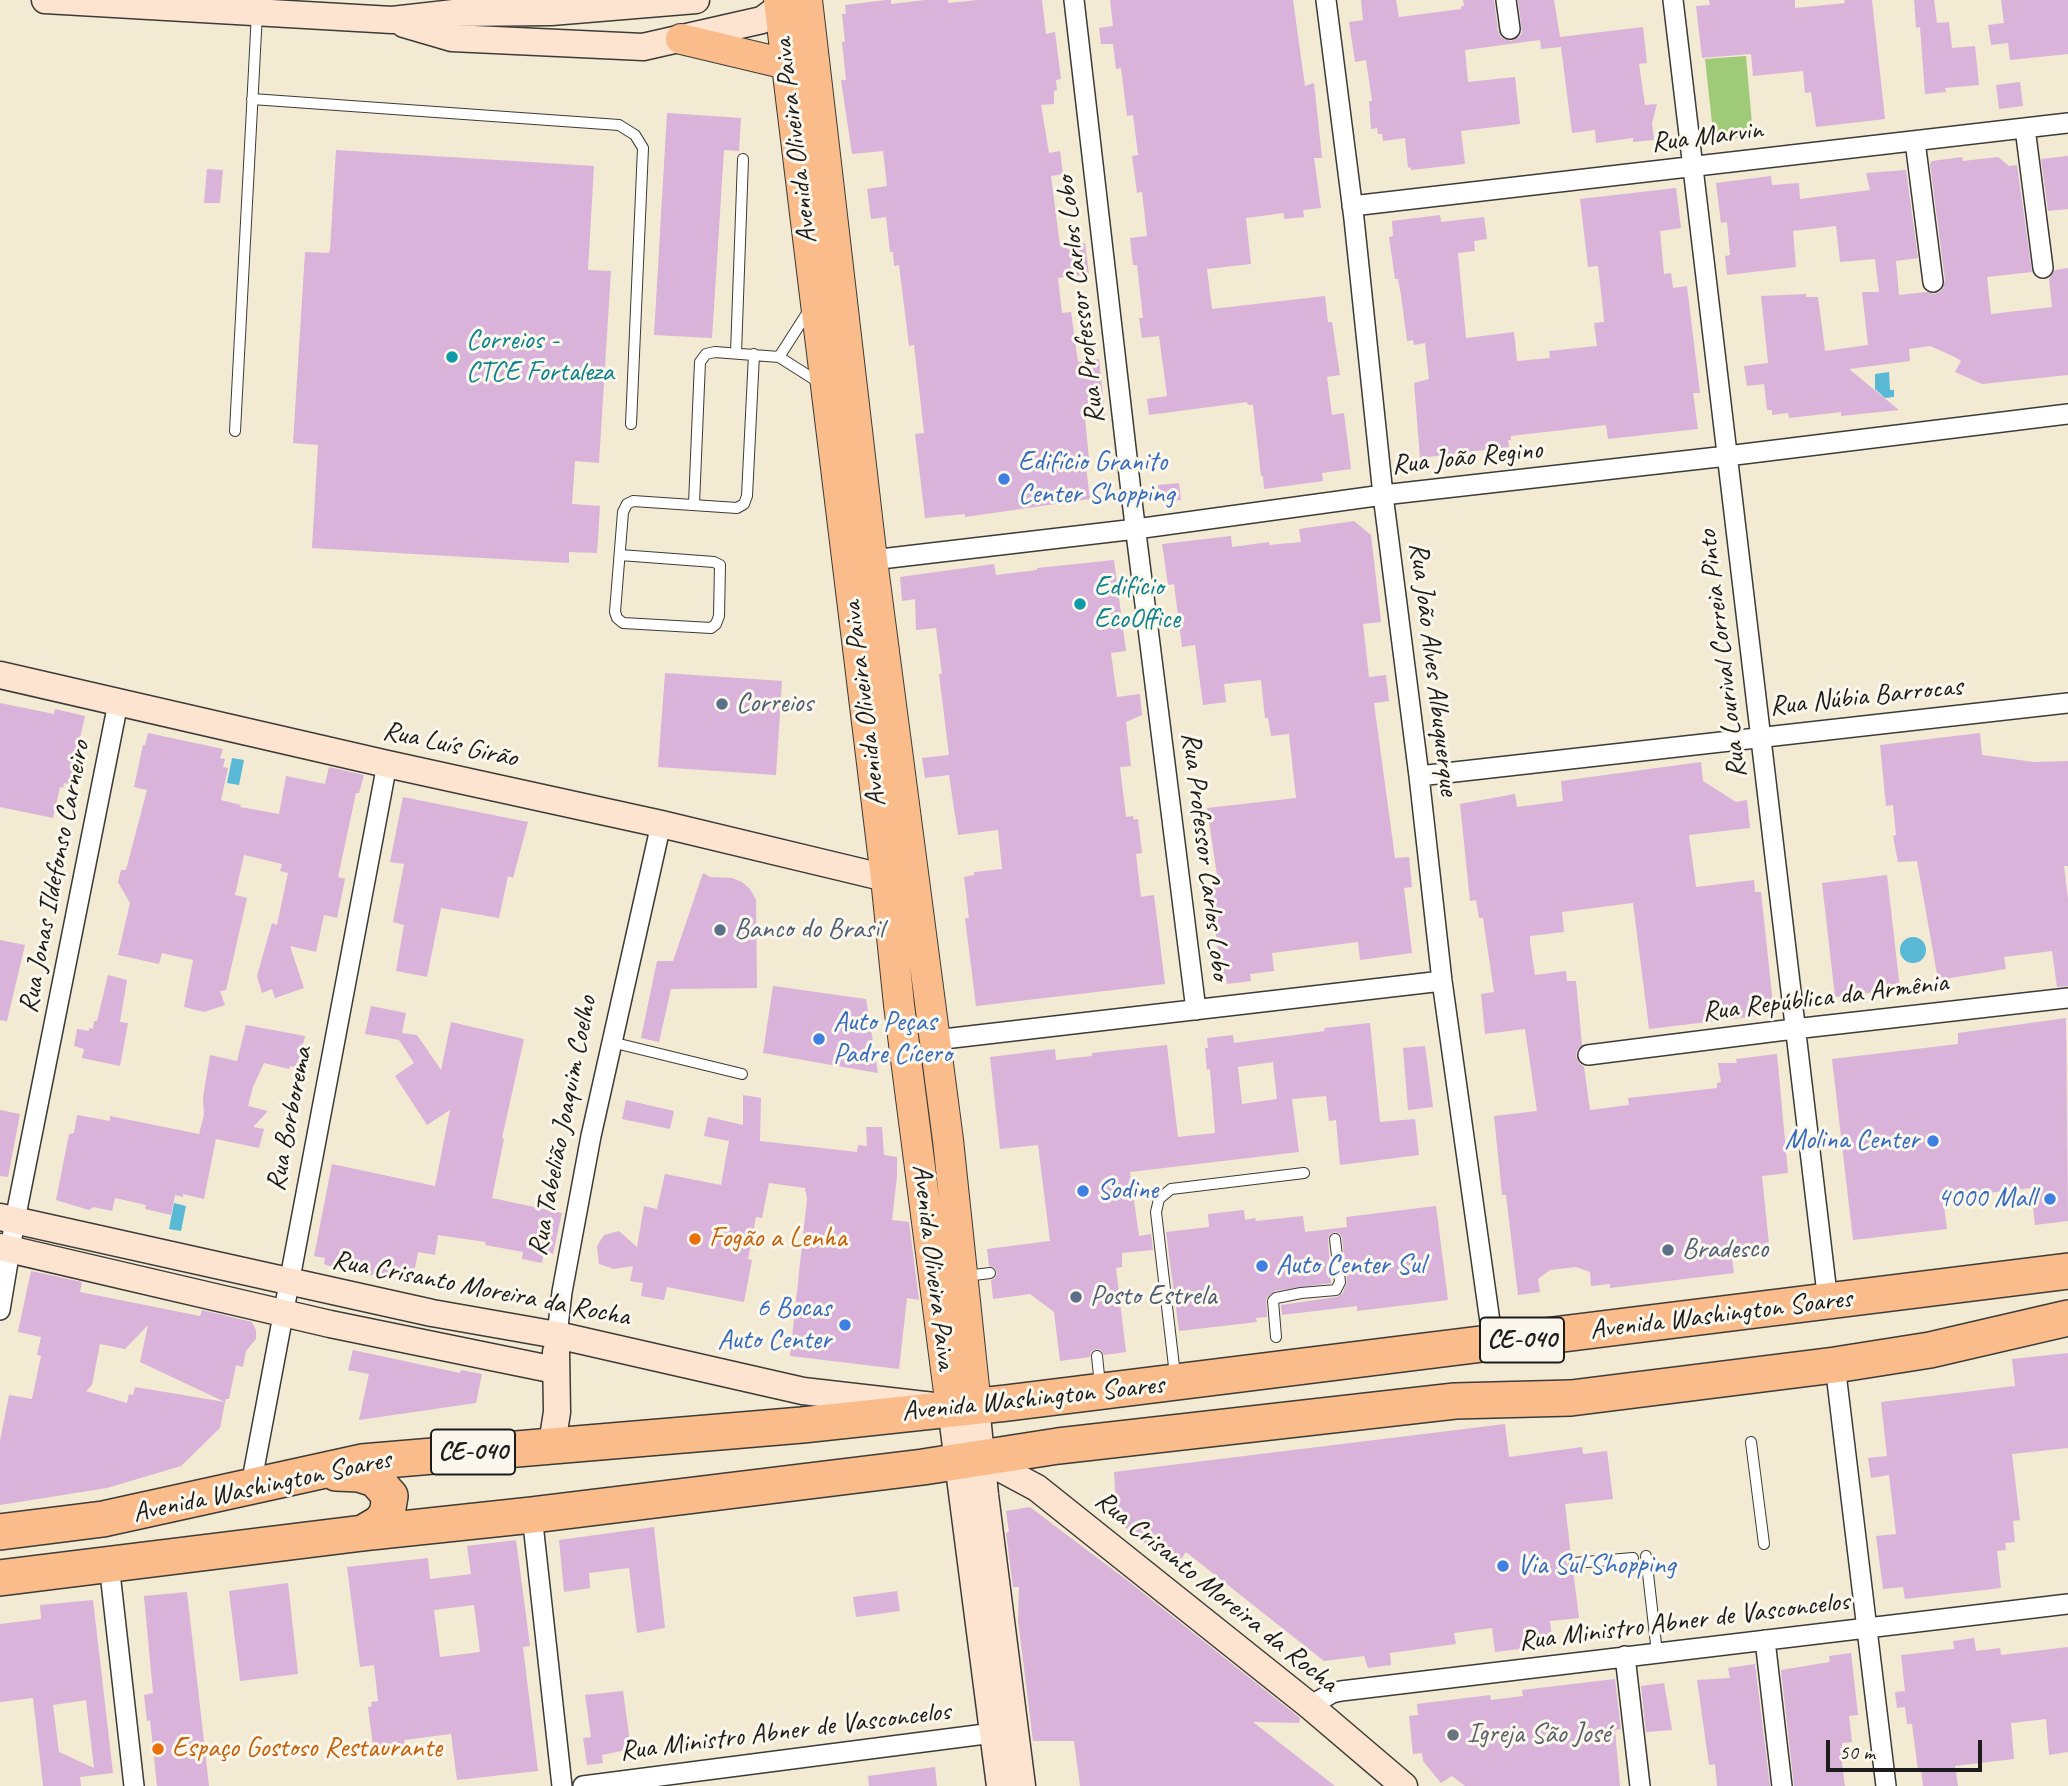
<!DOCTYPE html>
<meta charset="utf-8">
<style>
body{margin:0}
#map{position:relative;width:2068px;height:1786px;overflow:hidden;background:#f2ead2;font-family:Caveat,sans-serif}
canvas{display:block}
.scale{position:absolute;left:1826px;top:1740px;width:156px;height:32px;box-sizing:border-box;border:4px solid #1c1c1c;border-top:0;padding-left:9px;font-size:21px;line-height:24px;white-space:nowrap;color:#1c1c1c;-webkit-text-stroke:5px #fbf7ec;paint-order:stroke}
</style>
<div id="map">
<canvas width="2068" height="1786"></canvas>
<div class="scale">50 m</div>
</div>
<script>
const ctx = document.querySelector('canvas').getContext('2d');
ctx.lineJoin = 'round';
function fill(path, color) { ctx.fillStyle = color; ctx.fill(path, 'evenodd'); }
const shape = rows => new Path2D(rows.map(r => 'M' + r).join(''));
function stroke(path, color, width, dash) { ctx.strokeStyle = color; ctx.lineWidth = width; ctx.lineCap = dash ? 'butt' : 'round'; ctx.setLineDash(dash || []); ctx.stroke(path); }
function label(font, color, halo, rows, align = 'center') {
  ctx.font = font + ' Caveat,sans-serif'; ctx.lineWidth = 6; ctx.setLineDash([]); ctx.textBaseline = 'middle'; ctx.strokeStyle = halo; ctx.fillStyle = color; for (const [text, x, y, turn = 0] of rows) {
    ctx.save(); ctx.translate(x, y); ctx.rotate((+turn || 0) * Math.PI / 180); ctx.textAlign = isNaN(turn) ? turn : align; if (halo) ctx.strokeText(text, 0, 0); ctx.fillText(text, 0, 0); ctx.restore();
  }
}
fill(shape([
 [1746,56,1753,136,1714,141,1705,59]
]), '#9fca77');
fill(shape([
 [1889,372,1890,390,1894,390,1894,397,1885,398,1875,389,1875,374],
 [232,758,244,760,239,785,227,783],
 '1900 950a13 13 0 1 1 26 0a13 13 0 1 1-26 0Z',
 [174,1203,186,1206,181,1231,169,1229]
]), '#58b8d6');
fill(shape([
 [886,0,891,0,891,4,925,0,948,0,948,3,978,0,1042,0,1046,34,1055,32,1061,79,1056,80,1057,90,1054,91,1054,104,1041,105,1049,153,1060,151,1063,174,1051,176,1060,246,1085,243,1089,274,1058,278,1062,313,1071,312,1078,362,1099,359,1105,416,1085,418,1089,459,1085,459,1090,499,965,517,965,514,925,518,915,434,924,433,914,345,909,346,899,265,894,266,893,252,890,252,886,217,871,219,867,189,887,186,883,151,852,154,841,80,846,80,842,42,845,42,842,14,846,14,845,5],
 [1110,0,1293,0,1305,86,1314,83,1322,158,1314,158,1321,208,1303,210,1304,217,1284,219,1284,213,1246,218,1251,264,1207,269,1212,309,1325,296,1328,322,1332,322,1340,375,1327,377,1332,415,1344,413,1351,469,1322,473,1323,481,1264,489,1263,476,1261,476,1253,405,1248,405,1247,402,1149,415,1147,399,1167,396,1159,336,1142,338,1139,318,1143,318,1137,265,1133,265,1130,238,1147,236,1142,192,1137,193,1132,156,1138,155,1133,115,1127,116,1121,68,1116,69,1113,44,1101,44,1099,28,1113,26],
 [1361,0,1396,0,1399,17,1461,9,1461,6,1464,6,1463,0,1494,0,1498,31,1501,37,1511,41,1518,38,1522,33,1518,0,1554,0,1560,37,1643,27,1647,63,1639,64,1645,105,1657,104,1652,123,1654,140,1633,142,1633,138,1596,143,1595,130,1572,133,1561,47,1541,49,1540,40,1465,50,1468,82,1515,77,1520,124,1461,131,1465,164,1411,170,1411,167,1408,168,1405,138,1383,141,1382,134,1378,134,1377,128,1371,129,1369,101,1372,101,1366,60,1355,62,1349,22,1363,20],
 [1709,0,1795,0,1795,8,1845,3,1844,0,1872,0,1885,119,1816,127,1811,92,1805,93,1803,71,1753,76,1751,54,1702,58,1696,6,1710,5],
 [1914,0,1934,0,1937,23,1949,22,1952,48,1975,46,1979,85,1945,88,1946,92,1925,94,1920,27,1916,28],
 [2001,0,2068,0,2068,54,2010,60,2008,43,1991,45,1988,25,2004,23],
 [2020,82,2023,106,1999,109,1996,85],
 [667,113,741,118,739,151,724,150,712,338,654,335],
 [336,150,594,166,588,270,611,271,599,463,575,461,572,504,600,506,597,553,569,552,569,563,312,548,318,445,293,443,305,252,329,253,330,249],
 [2068,156,2068,209,2048,211,2041,159],
 [1962,157,1963,161,1998,157,2009,166,2017,165,2032,272,1987,277,1991,314,2052,307,2049,279,2055,270,2068,268,2068,375,1982,384,1955,372,1961,361,1955,357,1930,346,1909,349,1910,361,1849,369,1899,410,1841,416,1841,412,1789,418,1788,413,1772,415,1772,410,1767,410,1764,384,1747,386,1744,366,1768,363,1761,296,1806,294,1806,297,1818,297,1825,351,1868,345,1862,292,1879,292,1875,259,1840,262,1836,226,1793,231,1796,267,1727,275,1725,256,1730,255,1727,222,1721,223,1716,183,1771,176,1772,185,1799,183,1800,199,1870,190,1866,173,1906,170,1918,258,1896,261,1899,295,1927,292,1934,294,1941,291,1945,280,1930,164,1932,161],
 [207,169,223,170,220,203,204,203],
 [1676,188,1681,228,1660,231,1664,274,1671,273,1673,288,1687,286,1700,393,1693,393,1698,429,1608,439,1606,425,1511,436,1511,440,1508,440,1509,447,1420,458,1414,383,1429,379,1425,343,1414,345,1413,340,1407,341,1401,295,1398,279,1395,279,1389,237,1393,236,1392,221,1440,215,1441,222,1484,217,1487,239,1474,241,1475,251,1458,253,1466,338,1514,332,1517,361,1550,358,1549,351,1597,346,1594,323,1604,322,1602,301,1598,266,1588,267,1580,199],
 [1179,483,1181,500,1160,502,1158,485],
 [1354,521,1371,535,1381,622,1363,624,1369,677,1386,675,1389,701,1374,703,1395,858,1409,857,1412,887,1404,888,1412,953,1360,960,1358,942,1272,953,1274,971,1250,974,1251,981,1227,984,1226,977,1223,977,1217,944,1210,883,1218,882,1207,808,1296,798,1289,734,1271,736,1268,718,1265,718,1261,680,1224,684,1226,702,1203,705,1195,645,1182,647,1174,584,1168,585,1162,544,1231,536,1232,547,1269,542,1269,545,1301,542,1299,529],
 [1114,560,1126,651,1111,653,1117,697,1140,694,1142,715,1126,722,1131,766,1120,767,1126,817,1133,816,1134,820,1138,819,1142,853,1136,854,1141,897,1154,895,1165,984,976,1006,965,918,969,918,964,877,974,875,974,872,1002,869,998,830,958,835,949,775,925,778,922,758,949,755,939,674,942,674,936,628,916,630,915,599,902,601,900,577,994,564,996,575,1037,570,1037,568],
 [665,673,782,681,776,775,658,767],
 [0,703,54,714,55,709,85,716,77,751,83,753,77,786,64,783,63,788,60,787,53,818,0,807],
 [148,733,223,749,220,758,225,759,223,767,228,768,221,800,241,805,240,807,279,814,286,776,325,784,329,767,364,775,359,793,356,793,338,877,345,879,337,918,324,915,316,952,290,946,304,988,275,998,272,989,262,993,257,976,272,923,277,925,288,873,280,871,282,864,244,855,235,895,247,898,226,990,220,991,225,1005,204,1012,184,1007,193,960,162,953,159,964,118,955,130,903,118,882,121,870,126,870,147,790,134,787,143,745,145,745],
 [1980,733,1982,755,2034,762,2068,761,2068,866,2064,866,2068,899,2068,986,2057,987,2052,951,2004,957,2006,969,1938,980,1917,861,1898,862,1893,836,1896,835,1893,805,1886,806,1880,745],
 [1701,762,1703,781,1736,802,1747,800,1750,828,1689,835,1696,887,1754,880,1755,892,1761,892,1774,1014,1649,1029,1633,903,1562,912,1564,932,1530,936,1530,942,1535,975,1566,971,1567,981,1576,981,1582,1045,1577,1050,1576,1056,1579,1063,1584,1067,1590,1110,1629,1105,1628,1098,1717,1088,1717,1083,1721,1082,1718,1063,1737,1063,1736,1059,1777,1054,1788,1173,1762,1176,1770,1254,1732,1258,1734,1273,1610,1288,1610,1284,1591,1286,1590,1272,1576,1267,1550,1270,1538,1279,1540,1292,1518,1295,1506,1195,1502,1195,1494,1116,1537,1111,1525,1029,1485,1034,1481,994,1494,992,1483,918,1479,918,1476,900,1470,901,1460,804,1515,794,1517,807,1563,801,1561,781],
 [403,797,528,822,513,878,508,876,499,918,441,908,427,977,396,971,404,925,393,922,404,864,390,862],
 [703,873,710,877,732,878,742,882,750,889,756,900,757,988,671,989,659,1042,641,1038,657,961,673,961],
 [1887,875,1900,989,1835,997,1822,883],
 [0,940,25,945,7,1021,0,1020],
 [108,975,127,980,120,1022,128,1023,120,1066,82,1058,84,1049,74,1046,77,1029,89,1031,89,1028,93,1029,94,1021,97,1021],
 [773,986,866,999,878,1073,763,1053],
 [371,1006,406,1013,402,1033,417,1035,441,1070,451,1022,524,1039,502,1138,504,1139,492,1198,562,1213,553,1254,544,1250,542,1263,522,1259,523,1252,485,1245,486,1242,438,1235,435,1255,418,1252,415,1268,365,1276,364,1268,335,1268,324,1264,325,1258,314,1256,332,1164,435,1186,450,1110,427,1125,395,1076,414,1063,399,1040,365,1034],
 [2066,1018,2068,1221,2035,1225,2031,1188,1943,1198,1947,1229,1853,1240,1832,1059,1958,1044,1958,1033],
 [1370,1023,1380,1122,1415,1119,1419,1155,1340,1165,1336,1120,1329,1121,1326,1096,1292,1099,1299,1152,1130,1172,1139,1236,1151,1234,1153,1250,1122,1253,1122,1267,1116,1268,1126,1352,1104,1355,1101,1350,1096,1349,1091,1352,1090,1357,1060,1361,1054,1312,1030,1294,993,1299,991,1280,995,1278,997,1273,995,1268,989,1266,987,1249,1050,1241,1038,1145,1000,1149,990,1057,1055,1049,1056,1060,1092,1056,1092,1053,1167,1045,1178,1137,1215,1133,1210,1069,1207,1070,1205,1048,1208,1048,1207,1038,1233,1035,1234,1043,1325,1031,1324,1028],
 [1273,1062,1277,1099,1242,1104,1238,1067],
 [246,1025,305,1036,297,1068,290,1066,289,1069,264,1063,253,1087,248,1106,268,1111,253,1127,264,1129,259,1148,216,1139,204,1199,183,1194,183,1197,175,1195,171,1215,145,1209,146,1205,115,1198,112,1211,94,1207,89,1210,56,1200,69,1134,74,1133,77,1115,110,1121,110,1116,199,1134,204,1115,203,1097,210,1055,237,1061],
 [1425,1046,1433,1107,1408,1110,1403,1048],
 [743,1095,761,1098,760,1141,857,1152,858,1145,867,1146,866,1127,882,1127,884,1155,897,1157,897,1176,892,1220,909,1222,919,1300,907,1298,899,1369,790,1356,807,1199,805,1188,769,1183,762,1218,756,1217,748,1259,752,1260,744,1302,667,1287,664,1300,641,1296,643,1283,630,1281,633,1266,614,1269,599,1264,597,1246,604,1235,619,1231,637,1247,644,1206,657,1209,665,1174,721,1185,729,1141,704,1136,708,1117,743,1125],
 [626,1100,674,1111,670,1129,622,1119],
 [0,1110,20,1114,8,1177,0,1176],
 [1436,1206,1448,1300,1357,1311,1357,1306,1282,1315,1281,1305,1337,1297,1343,1293,1347,1281,1342,1238,1340,1234,1335,1232,1330,1234,1328,1239,1331,1283,1274,1291,1266,1299,1267,1317,1256,1318,1257,1322,1179,1331,1166,1232,1209,1227,1208,1214,1244,1210,1245,1220,1255,1218,1256,1221,1303,1216,1305,1232,1347,1227,1346,1217],
 [31,1271,82,1282,80,1292,200,1316,202,1310,252,1322,256,1330,256,1339,246,1351,243,1367,236,1365,229,1399,226,1399,225,1402,140,1362,148,1325,125,1349,100,1344,92,1385,86,1391,127,1403,129,1394,133,1395,135,1387,225,1402,220,1428,181,1466,107,1488,0,1505,0,1441,9,1395,32,1399,41,1356,37,1355,41,1337,18,1332],
 [353,1350,460,1373,461,1370,482,1374,476,1403,359,1420,369,1374,348,1370],
 [2068,1353,2068,1448,2012,1454,2020,1520,2013,1521,2015,1542,2005,1543,2006,1550,1997,1551,2001,1588,1905,1599,1903,1587,1883,1589,1876,1536,1896,1534,1889,1475,1871,1478,1868,1458,1887,1456,1881,1402,2015,1386,2012,1359],
 [1505,1424,1509,1457,1582,1447,1583,1454,1607,1451,1613,1499,1565,1504,1571,1556,1568,1559,1567,1564,1573,1570,1579,1618,1550,1621,1553,1645,1495,1652,1492,1628,1454,1633,1456,1644,1390,1653,1391,1665,1368,1668,1364,1656,1324,1661,1186,1552,1175,1567,1117,1521,1114,1472],
 [1030,1507,1128,1581,1300,1718,1299,1723,1253,1722,1335,1786,1080,1786,1074,1741,1033,1741,1018,1620,1019,1587,1013,1587,1006,1533,1009,1532,1006,1511],
 [654,1527,665,1628,637,1633,629,1568,589,1573,590,1588,564,1592,559,1540],
 [516,1540,530,1646,523,1647,538,1771,457,1780,451,1734,404,1740,406,1749,374,1753,368,1707,372,1706,371,1702,378,1701,374,1665,360,1667,347,1567,428,1558,430,1579,471,1574,467,1546],
 [474,1605,480,1652,440,1657,434,1610],
 [288,1583,298,1674,240,1681,229,1591],
 [897,1591,900,1611,856,1617,853,1597],
 [187,1592,209,1786,157,1786,150,1720,147,1721,144,1695,153,1693,144,1596],
 [93,1600,113,1773,80,1777,81,1786,43,1786,33,1698,0,1702,0,1624,41,1619,40,1605],
 [86,1700,94,1768,59,1752,53,1705],
 [1974,1638,1976,1651,2000,1648,2001,1655,2068,1647,2068,1752,2049,1755,2046,1719,2011,1723,2014,1759,1955,1766,1958,1786,1923,1786,1921,1770,1918,1770,1912,1724,1907,1724,1905,1707,1897,1708,1895,1692,1905,1691,1901,1655,1954,1649,1953,1641],
 [1851,1653,1858,1715,1849,1716,1852,1742,1842,1743,1843,1748,1840,1748,1845,1786,1794,1786,1781,1670,1830,1662,1829,1656],
 [1755,1664,1770,1786,1717,1786,1715,1764,1709,1765,1697,1680,1730,1678,1728,1668],
 [1615,1679,1621,1729,1615,1730,1620,1786,1465,1786,1452,1776,1441,1783,1423,1761,1422,1753,1413,1754,1409,1716,1418,1715,1417,1704,1490,1695,1491,1700,1523,1696,1522,1690],
 [1664,1683,1672,1730,1646,1732,1641,1686],
 [623,1691,631,1749,602,1755,603,1763,587,1765,583,1738,591,1737,585,1695],
 [935,1767,937,1786,869,1786,868,1776]
]), '#d9b3da');
const lane = shape([
 [252,99,619,125,635,135,643,148,631,424],
 [736,353,743,159],
 [779,357,811,307],
 [235,431,257,13],
 [694,504,700,362,706,354,715,352,779,357,820,383],
 [620,555,714,562,720,565,719,616,716,624,711,628,623,623,617,618,615,612,623,512,627,504,633,501,737,508,744,504,747,496,754,354],
 [611,1042,742,1074],
 [966,1276,990,1273],
 [1276,1337,1273,1301,1276,1298,1301,1293,1336,1290,1340,1282,1335,1239],
 [1097,1356,1100,1385],
 [1175,1375,1156,1212,1159,1199,1171,1189,1304,1173],
 [1751,1442,1764,1544],
 [1646,1556,1657,1653],
 [1574,1563,1633,1558]
]);
const street = shape([
 [1074,0,1133,509,1196,1010],
 [1326,0,1354,219,1383,495,1419,776,1442,981,1493,1343],
 [1506,0,1510,29],
 [1673,0,1828,1302],
 [2025,128,2043,268],
 [1915,141,1933,282],
 [1352,206,2068,123],
 [872,560,1136,529,1383,495,1727,456,2068,414],
 [1419,776,2068,703],
 [935,1040,1442,981],
 [1588,1055,1794,1029,2068,998],
 [0,1310,15,1220,118,703],
 [557,1335,562,1292,591,1136,661,824],
 [1835,1365,1886,1786],
 [251,1485,387,764],
 [532,1515,562,1786],
 [109,1564,134,1786],
 [1765,1640,1782,1786],
 [1625,1656,1640,1786],
 [1310,1706,1332,1693,1341,1691,2068,1604],
 [583,1786,993,1733]
]);
const secondary = shape([
 [45,0,392,20,454,13,551,12,696,0],
 [404,24,452,38,643,47,762,20,789,0],
 [0,675,387,764,661,824,886,878],
 [0,1217,432,1313,557,1335,803,1391,951,1408,1000,1786],
 [0,1247,330,1324,555,1370],
 [976,1406,985,1495,1022,1786],
 [552,1444,557,1412,556,1352],
 [981,1458,1037,1488,1310,1706,1404,1786]
]);
const primary = shape([
 [779,0,886,878,899,1005,951,1408],
 [807,0,872,560,948,1140,976,1406],
 [681,39,786,64]
]);
const highway = shape([
 [336,1473,359,1474,375,1479,390,1496,387,1514,380,1523,363,1533],
 [0,1532,103,1519,362,1462,802,1425,1007,1403,2068,1271],
 [0,1578,363,1533,532,1515,923,1467,1058,1446,1455,1401,1571,1398,1835,1365,1930,1350,2068,1318]
]);
stroke(lane, '#3c3b37', 12);
stroke(street, '#3c3b37', 22);
stroke(secondary, '#3c3b37', 29);
stroke(primary, '#3c3b37', 32);
stroke(highway, '#3c3b37', 38);
stroke(lane, '#fff', 10);
stroke(street, '#fff', 19);
stroke(secondary, '#fde4d0', 26);
stroke(primary, '#f9bc8a', 30);
stroke(highway, '#f9bc8a', 35);
for (const [x, y, r, color] of [
 [452,357,7,"#0f9aa8"],
 [1004,479,7,"#3f7fe0"],
 [1080,604,7,"#0f9aa8"],
 [722,704,7,"#5c6f8a"],
 [720,930,7,"#5c6f8a"],
 [819,1039,7,"#3f7fe0"],
 [1933,1141,7,"#3f7fe0"],
 [1083,1191,7,"#3f7fe0"],
 [2050,1199,7,"#3f7fe0"],
 [695,1239,7,"#e8710a"],
 [1668,1250,7,"#5c6f8a"],
 [1262,1266,7,"#3f7fe0"],
 [1076,1297,7,"#5c6f8a"],
 [845,1325,7,"#3f7fe0"],
 [1503,1566,7,"#3f7fe0"],
 [1453,1735,7,"#6b7280"],
 [158,1749,7,"#e8710a"]
]) { const dot = new Path2D(); dot.arc(x, y, r, 0, 2 * Math.PI); ctx.fillStyle = color; ctx.fill(dot); stroke(dot, '#fbf7ec', 2.5); }
for (const [x, y, w] of [
 [1522,1340,84],
 [473,1452,84]
]) { const box = new Path2D(); box.roundRect(x - w / 2, y - 22.5, w, 45, 5); ctx.fillStyle = '#fbf7ec'; ctx.fill(box); stroke(box, '#1c1c1c', 2); }
label('bold 26px', '#1c1c1c', null, [
 ["CE-040",1522,1340],
 ["CE-040",473,1452]
]);
label('28px', '#1c1c1c', '#fbf7ec', [
 ["Rua Marvin",1707,137,-7],
 ["Avenida Oliveira Paiva",796,141,-97],
 ["Rua Professor Carlos Lobo",1081,300,-97],
 ["Rua João Regino",1467,458,-6],
 ["Rua Lourival Correia Pìnto",1723,654,-97],
 ["Rua João Alves Albuquerque",1433,669,83],
 ["Rua Núbia Barrocas",1866,697,-6],
 ["Avenida Oliveira Paiva",865,704,-97],
 ["Rua Luís Girão",450,745,12],
 ["Rua Professor Carlos Lobo",1205,856,83],
 ["Rua Jonas Ildefonso Carneiro",55,877,-79],
 ["Rua República da Armênia",1825,998,-7],
 ["Rua Borborema",290,1119,-79],
 ["Rua Tabelião Joaquim Coelho",563,1126,-79],
 ["Avenida Oliveira Paiva",933,1267,83],
 ["Rua Crisanto Moreira da Rocha",481,1289,11],
 ["Avenida Washington Soares",1721,1315,-7],
 ["Avenida Washington Soares",1033,1399,-6],
 ["Avenida Washington Soares",262,1487,-12],
 ["Rua Crisanto Moreira da Rocha",1216,1592,39],
 ["Rua Ministro Abner de Vasconcelos",1684,1622,-7],
 ["Rua Ministro Abner de Vasconcelos",785,1732,-7]
]);
label('28px', '#0d838f', '#fbf7ec', [
 ["Correios -",466,341],
 ["CTCE Fortaleza",466,373],
 ["Edifício",1094,588],
 ["EcoOffice",1094,620]
], 'left');
label('28px', '#366cbe', '#fbf7ec', [
 ["Edifício Granito",1018,463],
 ["Center Shopping",1018,495],
 ["Auto Peças",833,1023],
 ["Padre Cícero",833,1055],
 ["Molina Center",1919,1141,"right"],
 ["Sodine",1097,1191],
 ["4000 Mall",2036,1199,"right"],
 ["Auto Center Sul",1276,1266],
 ["6 Bocas",831,1309,"right"],
 ["Auto Center",831,1341,"right"],
 ["Via Sul Shopping",1517,1566]
], 'left');
label('28px', '#4e5e75', '#fbf7ec', [
 ["Correios",736,704],
 ["Banco do Brasil",734,930],
 ["Bradesco",1682,1250],
 ["Posto Estrela",1090,1297]
], 'left');
label('28px', '#c56008', '#fbf7ec', [
 ["Fogão a Lenha",709,1239],
 ["Espaço Gostoso Restaurante",172,1749]
], 'left');
label('28px', '#5b616d', '#fbf7ec', [
 ["Igreja São José",1467,1735]
], 'left');
</script>
